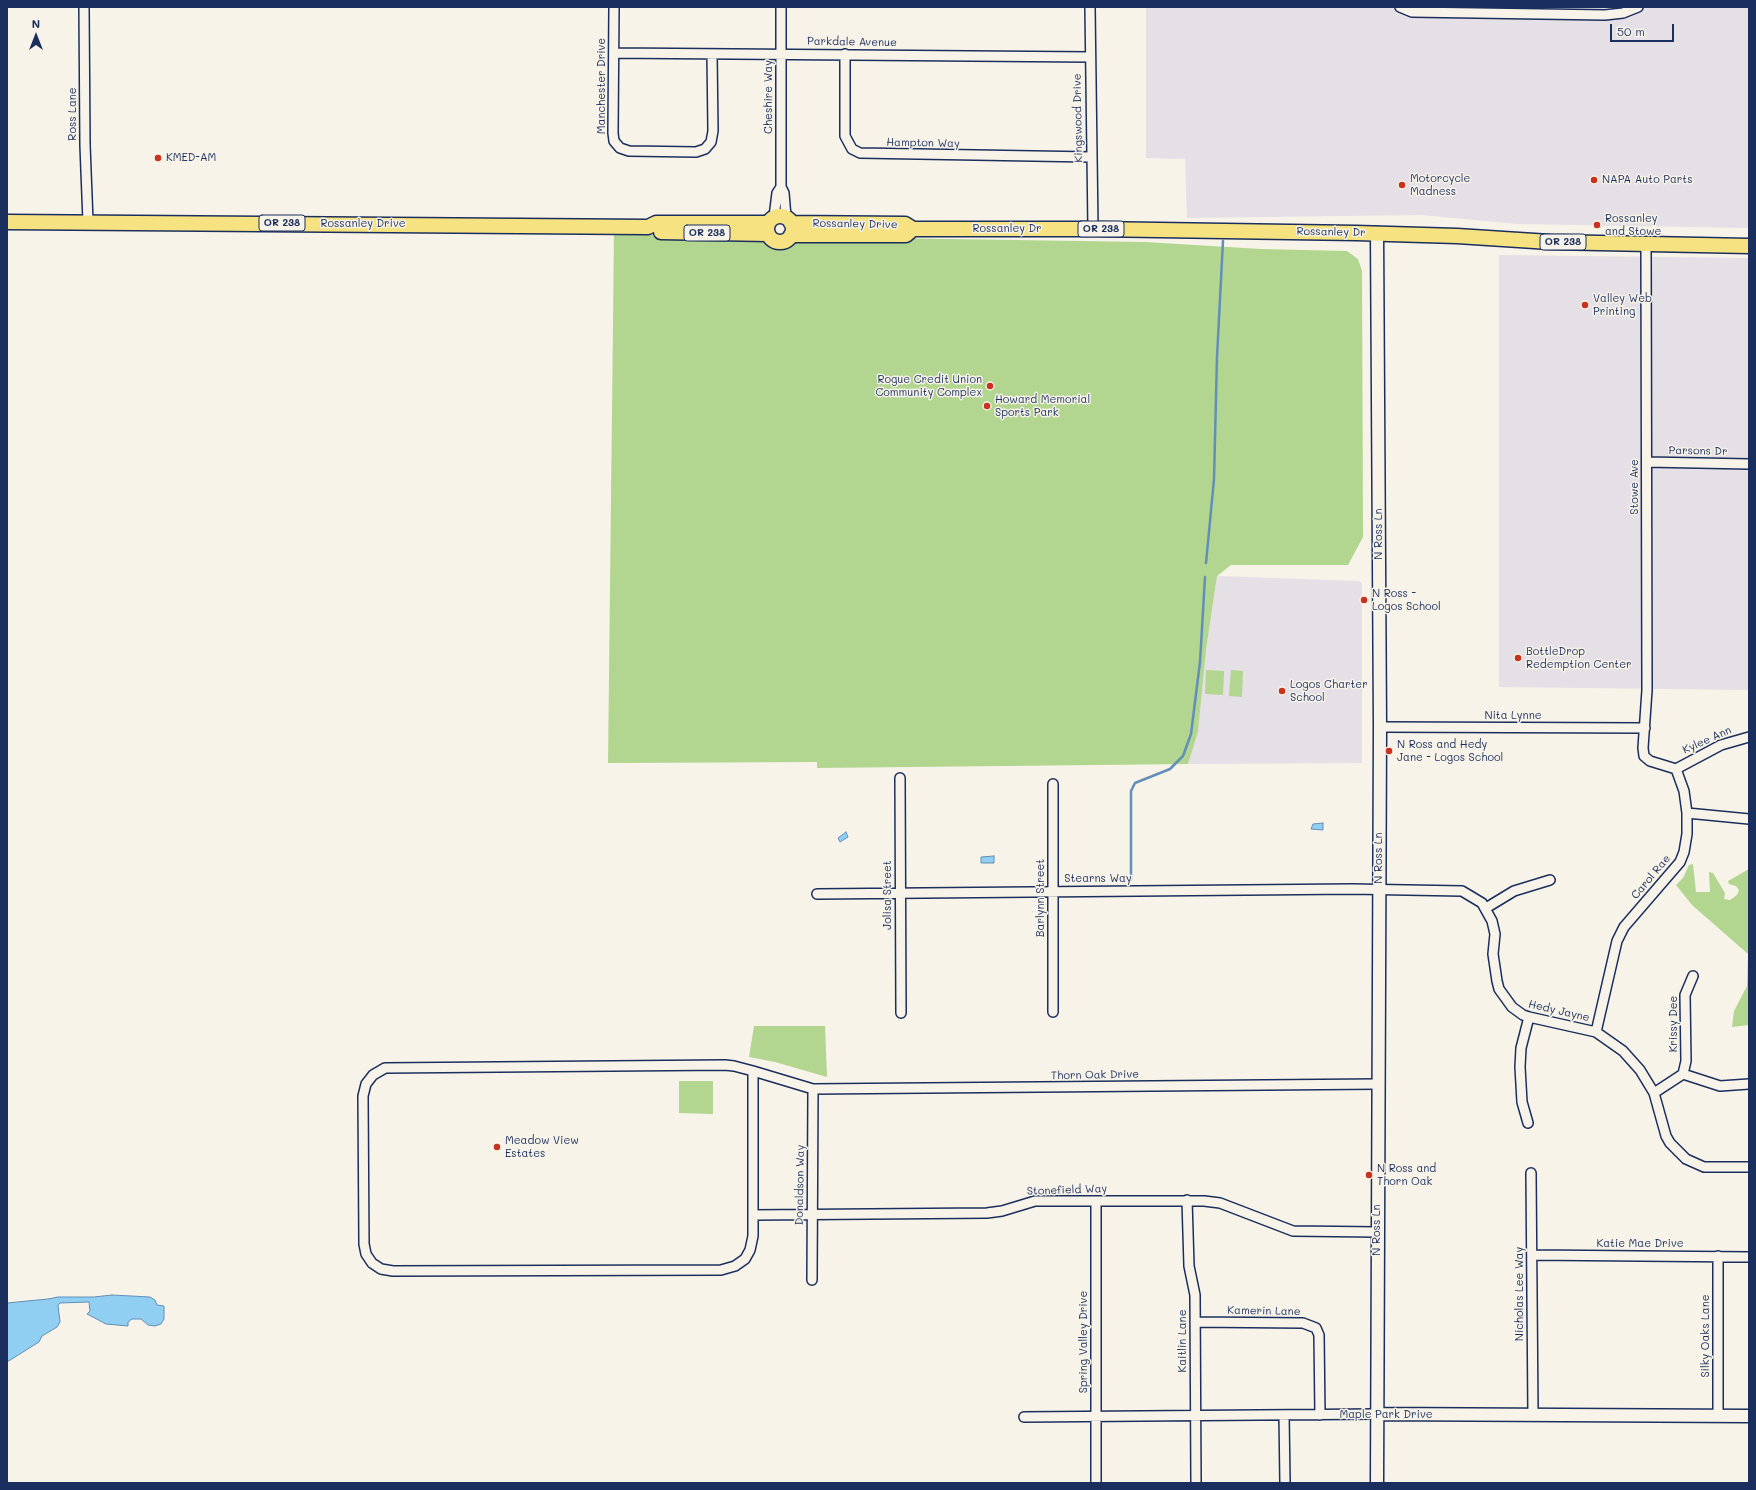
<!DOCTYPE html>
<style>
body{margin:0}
#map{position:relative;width:1756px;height:1490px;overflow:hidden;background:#f7f3e8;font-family:Mali,sans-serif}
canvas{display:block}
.frame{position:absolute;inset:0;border:8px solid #1b2f5e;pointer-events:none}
.north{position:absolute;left:16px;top:16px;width:40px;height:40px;-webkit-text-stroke:3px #f7f3e8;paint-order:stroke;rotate:0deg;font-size:11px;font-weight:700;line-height:16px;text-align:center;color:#1b2f5e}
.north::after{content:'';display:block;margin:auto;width:14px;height:18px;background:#1b2f5e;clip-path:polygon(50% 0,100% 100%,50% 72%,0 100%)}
.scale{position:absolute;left:1610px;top:24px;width:64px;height:18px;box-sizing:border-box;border:2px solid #1b2f5e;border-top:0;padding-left:5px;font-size:12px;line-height:14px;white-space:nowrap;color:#1b2f5e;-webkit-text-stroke:3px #f7f3e8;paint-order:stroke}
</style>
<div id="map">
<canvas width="1756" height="1490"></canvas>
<div class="frame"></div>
<div class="north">N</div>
<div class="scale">50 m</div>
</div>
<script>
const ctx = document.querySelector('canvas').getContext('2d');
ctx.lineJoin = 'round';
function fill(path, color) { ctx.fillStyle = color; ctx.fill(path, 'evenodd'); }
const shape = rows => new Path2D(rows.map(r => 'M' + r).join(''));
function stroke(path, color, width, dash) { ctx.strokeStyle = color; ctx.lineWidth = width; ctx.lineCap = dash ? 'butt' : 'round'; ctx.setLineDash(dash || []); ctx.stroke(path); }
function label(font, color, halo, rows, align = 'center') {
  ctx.font = font + ' Mali,sans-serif'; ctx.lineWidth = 3; ctx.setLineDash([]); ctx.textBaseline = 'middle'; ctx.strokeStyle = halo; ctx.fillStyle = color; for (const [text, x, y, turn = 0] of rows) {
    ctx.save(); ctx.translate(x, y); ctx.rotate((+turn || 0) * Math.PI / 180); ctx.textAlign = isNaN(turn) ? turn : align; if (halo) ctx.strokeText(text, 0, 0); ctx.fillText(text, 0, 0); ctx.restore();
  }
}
fill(shape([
 [1146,7,1749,7,1749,228,1517,224,1421,215,1187,218,1185,159,1146,158],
 [1499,255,1749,258,1749,690,1499,687],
 [1217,576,1358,581,1362,583,1362,763,1188,764,1198,732,1206,650]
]), '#e5dfe6');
fill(shape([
 [614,234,1145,242,1261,249,1347,251,1358,259,1362,271,1363,537,1348,565,1231,565,1217,576,1206,650,1198,732,1188,764,817,768,817,762,608,763],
 [1206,670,1224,671,1223,695,1205,694],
 [1231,670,1243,671,1242,697,1229,696],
 [1693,864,1696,892,1710,892,1709,872,1713,873,1725,893,1724,899,1730,900,1737,895,1739,890,1736,886,1729,884,1728,881,1749,869,1749,1025,1732,1027,1734,1011,1747,986,1748,954,1692,905,1676,885,1683,878,1689,865],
 [754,1026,825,1026,827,1077,775,1062,749,1057],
 [679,1081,713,1081,713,1114,679,1113]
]), '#b2d590');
const water = shape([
 [1323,823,1323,830,1311,829,1313,824,1323,823],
 [846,832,848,837,840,842,838,838,846,832],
 [994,856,994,863,981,863,981,857,994,856],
 [112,1295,150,1297,155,1300,157,1305,164,1306,164,1319,161,1324,155,1326,148,1325,141,1319,132,1319,128,1322,128,1326,106,1324,87,1314,90,1311,89,1302,60,1303,58,1305,60,1322,57,1327,42,1336,39,1342,7,1362,7,1303,48,1299,58,1297,94,1297,112,1295]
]);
fill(water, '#91cff2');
stroke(water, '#628fb7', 1);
stroke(shape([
 [1206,563,1214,479,1217,357,1223,241],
 [1131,880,1131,791,1135,783,1170,769,1183,756,1191,734,1200,662,1205,577]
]), '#628fb7', 2.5);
const street = shape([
 [84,7,85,145,88,222],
 [614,7,613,133,614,141,620,148,629,151,696,152,705,149,711,142,713,131,712,54],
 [1090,7,1093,229],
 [1400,7,1412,12,1605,15,1623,13,1638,7],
 [614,53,1090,57],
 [845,54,845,136,852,149,860,153,1091,157],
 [781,187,784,193,786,217],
 [774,217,777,193,781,187,781,7],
 [1647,462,1749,464],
 [1380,727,1645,728],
 [1676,769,1721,745,1749,737],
 [900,778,901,1013],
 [1053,784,1053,1012],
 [1687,813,1749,819],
 [817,894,1352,889,1462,891,1482,903,1492,921,1495,934,1493,954,1497,981,1499,989,1512,1007,1523,1015,1529,1017,1596,1032,1623,1051,1640,1070,1654,1093,1666,1136,1670,1143,1686,1159,1704,1167,1749,1167],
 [1486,908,1514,891,1550,880],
 [1596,1032,1617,941,1624,927,1680,862,1684,852,1687,834,1687,813,1684,791,1676,769,1650,761,1644,756,1643,748,1647,690,1646,245],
 [753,1071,753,1236,750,1250,745,1259,735,1266,721,1270,393,1271,381,1269,372,1263,366,1254,364,1244,363,1096,366,1084,373,1075,385,1068,725,1065,734,1066,753,1071,813,1089,1378,1084],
 [1683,1074,1686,1061,1685,995,1693,976],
 [1654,1093,1683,1074,1720,1086,1749,1084],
 [1528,1123,1522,1102,1520,1067,1521,1048,1529,1017],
 [1531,1173,1533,1415],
 [1187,1200,1189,1266,1195,1295,1196,1483],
 [753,1215,987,1213,1002,1211,1035,1201,1204,1201,1220,1203,1293,1231,1377,1232],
 [1532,1255,1749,1257],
 [1718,1256,1718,1416],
 [812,1280,813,1089],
 [1195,1322,1303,1323,1316,1328,1319,1335,1320,1415],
 [1284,1415,1285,1483],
 [1024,1417,1377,1414],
 [1096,1483,1096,1201]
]);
const secondary = shape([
 [1377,1414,1749,1416],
 [1377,1483,1380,727,1377,233]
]);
const primary = shape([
 '767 229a13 13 0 1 1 26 0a13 13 0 1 1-26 0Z',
 [7,222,648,227,656,223,768,223],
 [791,223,905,224,913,229],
 [913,229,1093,229,1356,233,1457,236,1550,242,1749,246],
 [661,232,768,234],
 [791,235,906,235,913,229]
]);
stroke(street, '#1b2f5e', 12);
stroke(secondary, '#1b2f5e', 15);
stroke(primary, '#1b2f5e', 17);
stroke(street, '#f7f3e8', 9);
stroke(secondary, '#f7f3e8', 12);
stroke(primary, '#f6e281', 14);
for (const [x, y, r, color] of [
 [158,158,4,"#c8321e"],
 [1594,180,4,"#c8321e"],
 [1402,185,4,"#c8321e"],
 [1597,225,4,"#c8321e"],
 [1585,305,4,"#c8321e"],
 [990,386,4,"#c8321e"],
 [987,406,4,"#c8321e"],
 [1364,600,4,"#c8321e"],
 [1518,658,4,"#c8321e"],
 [1282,691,4,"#c8321e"],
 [1389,751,4,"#c8321e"],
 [497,1147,4,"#c8321e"],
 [1369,1175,4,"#c8321e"]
]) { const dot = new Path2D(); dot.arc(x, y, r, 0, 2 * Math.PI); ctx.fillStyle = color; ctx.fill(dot); stroke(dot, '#f7f3e8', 1.5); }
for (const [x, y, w] of [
 [282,223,46],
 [1101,229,46],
 [707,233,46],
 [1563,242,46]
]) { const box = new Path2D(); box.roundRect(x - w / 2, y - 8, w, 16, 3); ctx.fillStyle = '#f7f3e8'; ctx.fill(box); stroke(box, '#1b2f5e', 1); }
label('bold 10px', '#1b2f5e', null, [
 ["OR 238",282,223],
 ["OR 238",1101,229],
 ["OR 238",707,233],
 ["OR 238",1563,242]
]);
label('11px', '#1b2f5e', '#f7f3e8', [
 ["Parkdale Avenue",852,42,1],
 ["Manchester Drive",602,86,-90],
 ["Cheshire Way",769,97,-90],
 ["Ross Lane",73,114,-90],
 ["Kingswood Drive",1078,118,-91],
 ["Hampton Way",923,143,1],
 ["Rossanley Drive",363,224],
 ["Rossanley Drive",855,224,1],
 ["Rossanley Dr",1007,229],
 ["Rossanley Dr",1331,232,1],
 ["Parsons Dr",1698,451,1],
 ["Stowe Ave",1635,487,-90],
 ["N Ross Ln",1379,534,-90],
 ["Nita Lynne",1513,716],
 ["Kylee Ann",1707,740,-24],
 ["N Ross Ln",1379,858,-90],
 ["Carol Rae",1651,877,-50],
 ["Stearns Way",1098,879],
 ["Jolisa Street",888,895,-90],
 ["Barlynn Street",1041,898,-90],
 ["Hedy Jayne",1559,1011,13],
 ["Krissy Dee",1674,1024,-90],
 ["Thorn Oak Drive",1095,1075,-1],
 ["Donaldson Way",800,1185,-89],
 ["Stonefield Way",1067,1190,-2],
 ["N Ross Ln",1377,1230,-90],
 ["Katie Mae Drive",1640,1244],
 ["Nicholas Lee Way",1520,1294,-90],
 ["Kamerin Lane",1264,1311,1],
 ["Silky Oaks Lane",1706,1336,-90],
 ["Kaitlin Lane",1183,1341,-90],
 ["Spring Valley Drive",1084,1342,-90],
 ["Maple Park Drive",1386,1415]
]);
label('11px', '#1b2f5e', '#f7f3e8', [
 ["KMED-AM",166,158],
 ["Motorcycle",1410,179],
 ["Madness",1410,192],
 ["NAPA Auto Parts",1602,180],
 ["Rossanley",1605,219],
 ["and Stowe",1605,232],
 ["Valley Web",1593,299],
 ["Printing",1593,312],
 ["Rogue Credit Union",982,380,"right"],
 ["Community Complex",982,393,"right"],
 ["Howard Memorial",995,400],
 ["Sports Park",995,413],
 ["N Ross -",1372,594],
 ["Logos School",1372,607],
 ["BottleDrop",1526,652],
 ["Redemption Center",1526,665],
 ["Logos Charter",1290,685],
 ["School",1290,698],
 ["N Ross and Hedy",1397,745],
 ["Jane - Logos School",1397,758],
 ["Meadow View",505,1141],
 ["Estates",505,1154],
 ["N Ross and",1377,1169],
 ["Thorn Oak",1377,1182]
], 'left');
</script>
